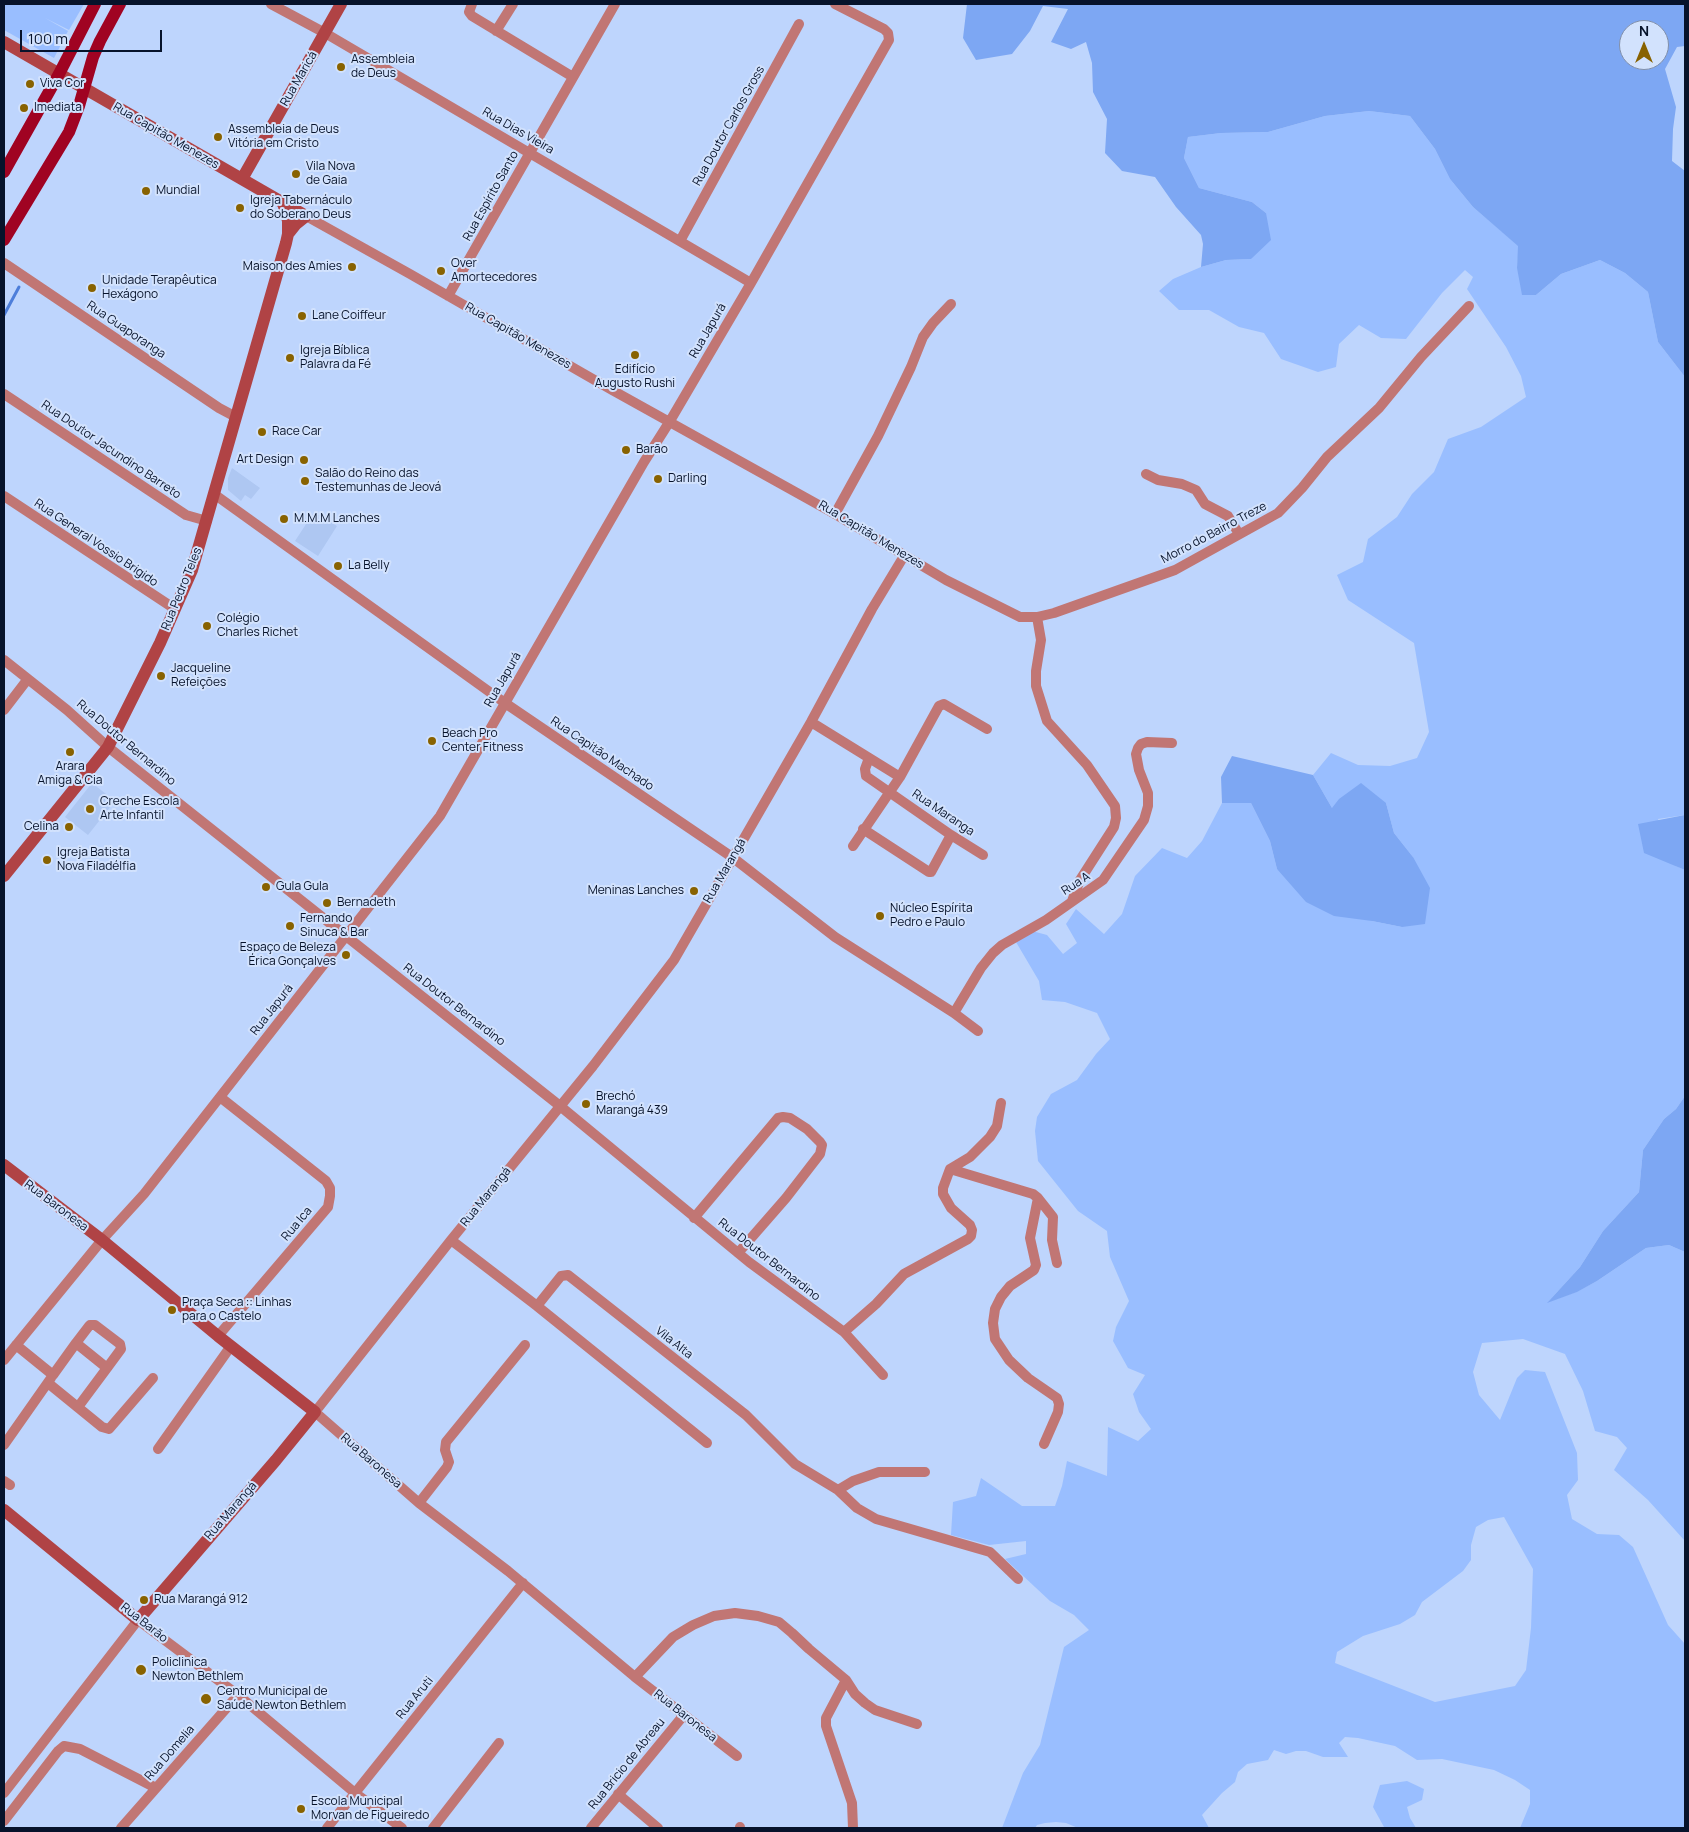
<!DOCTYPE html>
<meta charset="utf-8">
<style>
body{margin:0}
#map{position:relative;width:1689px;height:1832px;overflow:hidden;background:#bed5fd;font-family:Manrope,sans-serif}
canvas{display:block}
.frame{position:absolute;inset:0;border:5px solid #07132b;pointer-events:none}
.north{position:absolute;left:1619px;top:20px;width:50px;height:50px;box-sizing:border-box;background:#d2e2fd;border:1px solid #818fa9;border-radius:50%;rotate:0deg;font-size:14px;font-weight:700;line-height:20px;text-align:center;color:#07132b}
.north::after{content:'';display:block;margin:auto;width:18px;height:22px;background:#886200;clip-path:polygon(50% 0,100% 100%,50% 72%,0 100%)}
.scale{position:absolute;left:20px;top:30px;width:142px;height:22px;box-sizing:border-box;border:2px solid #07132b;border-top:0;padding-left:6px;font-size:15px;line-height:18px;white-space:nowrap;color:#07132b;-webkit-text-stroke:4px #d2e2fd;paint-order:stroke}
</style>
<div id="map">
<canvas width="1689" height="1832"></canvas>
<div class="frame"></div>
<div class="north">N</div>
<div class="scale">100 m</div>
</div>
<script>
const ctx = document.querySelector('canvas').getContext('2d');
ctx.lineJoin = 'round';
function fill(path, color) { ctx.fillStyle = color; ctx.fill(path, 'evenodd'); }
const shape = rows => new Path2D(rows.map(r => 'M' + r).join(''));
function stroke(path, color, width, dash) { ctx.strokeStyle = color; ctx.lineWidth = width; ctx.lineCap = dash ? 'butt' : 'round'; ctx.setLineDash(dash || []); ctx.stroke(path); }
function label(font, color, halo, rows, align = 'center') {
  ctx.font = font + ' Manrope,sans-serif'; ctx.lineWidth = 4; ctx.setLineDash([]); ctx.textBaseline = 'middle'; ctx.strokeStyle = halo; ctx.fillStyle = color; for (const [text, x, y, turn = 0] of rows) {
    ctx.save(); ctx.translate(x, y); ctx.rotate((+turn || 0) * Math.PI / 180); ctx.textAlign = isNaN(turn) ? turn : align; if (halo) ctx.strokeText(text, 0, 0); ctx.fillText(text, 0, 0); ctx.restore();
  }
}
fill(shape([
 [232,468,260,488,251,499,245,495,241,501,228,490,228,478],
 [314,512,337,526,318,556,295,541],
 [92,783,115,801,88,835,65,817]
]), '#aec7f2');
fill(shape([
 [4,4,84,4,69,30,45,18,68,31,54,58,4,30],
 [1369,111,1410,116,1435,149,1450,179,1473,207,1519,246,1517,268,1536,295,1561,274,1600,260,1625,273,1648,292,1658,342,1685,377,1685,815,1658,819,1676,866,1685,870,1685,1096,1676,1109,1664,1119,1643,1150,1639,1192,1603,1231,1580,1267,1548,1302,1576,1292,1597,1281,1646,1248,1669,1245,1685,1252,1685,1541,1648,1500,1614,1470,1627,1448,1617,1437,1595,1431,1583,1391,1565,1354,1523,1339,1482,1343,1473,1372,1479,1395,1500,1420,1517,1378,1525,1370,1545,1372,1577,1453,1578,1480,1567,1495,1572,1519,1597,1534,1619,1535,1633,1547,1668,1625,1685,1644,1685,1828,1520,1828,1530,1804,1530,1790,1515,1780,1494,1770,1442,1759,1417,1760,1395,1746,1358,1738,1345,1737,1339,1743,1348,1757,1323,1757,1306,1751,1296,1751,1286,1754,1274,1750,1268,1760,1247,1764,1238,1772,1235,1782,1222,1793,1202,1815,1209,1828,1078,1828,1066,1823,1056,1822,1045,1823,1037,1825,1035,1828,1002,1828,1023,1773,1040,1745,1064,1647,1089,1630,1074,1615,1050,1601,1005,1559,1026,1554,1026,1541,989,1545,951,1535,953,1502,976,1496,981,1478,1022,1506,1055,1506,1062,1486,1067,1461,1107,1476,1108,1427,1138,1441,1151,1429,1139,1412,1133,1394,1145,1375,1128,1368,1113,1341,1116,1327,1129,1301,1110,1257,1107,1231,1078,1211,1038,1161,1035,1131,1037,1117,1051,1094,1077,1080,1096,1054,1110,1039,1097,1013,1065,1002,1042,1000,1039,981,1016,942,1032,931,1047,935,1063,954,1077,943,1066,924,1076,909,1104,934,1122,914,1135,876,1162,848,1187,858,1202,841,1222,803,1251,803,1270,841,1277,869,1372,921,1402,927,1413,857,1394,833,1386,803,1332,808,1313,775,1331,753,1358,765,1390,766,1417,758,1429,732,1414,643,1348,600,1337,575,1363,562,1368,539,1397,517,1412,494,1434,472,1448,439,1481,427,1526,397,1521,376,1506,347,1467,289,1473,277,1465,270,1442,293,1406,339,1381,338,1359,325,1339,344,1336,367,1318,372,1281,359,1264,333,1239,327,1209,310,1179,310,1159,291,1173,279,1201,267,1226,260,1251,259,1266,213,1252,202,1199,188,1184,158,1188,137,1221,133,1268,132,1325,116],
 [1504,1517,1533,1569,1531,1628,1526,1670,1515,1686,1435,1702,1335,1663,1337,1652,1363,1636,1400,1624,1415,1615,1422,1602,1463,1571,1471,1560,1471,1545,1476,1527,1488,1520],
 [1407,1781,1424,1789,1422,1800,1407,1807,1410,1818,1416,1828,1384,1827,1373,1807,1380,1785]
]), '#99beff');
fill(shape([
 [967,4,1685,4,1685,46,1677,47,1665,69,1676,107,1673,129,1672,161,1685,171,1685,377,1658,342,1648,292,1625,273,1600,260,1561,274,1536,295,1522,295,1517,268,1518,246,1473,207,1450,179,1435,149,1410,116,1369,111,1325,116,1268,132,1221,133,1188,137,1184,158,1199,188,1252,202,1266,213,1271,240,1251,259,1226,260,1201,267,1203,244,1201,235,1176,207,1155,177,1122,171,1105,153,1107,119,1093,92,1092,63,1086,42,1071,49,1051,42,1068,9,1043,6,1030,31,1012,54,976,60,963,38],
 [1629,30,1659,30,1659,60,1629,60],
 [1232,756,1313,775,1332,808,1339,799,1361,783,1386,803,1394,833,1413,857,1430,888,1425,924,1402,927,1372,921,1334,916,1306,902,1277,869,1270,841,1251,803,1222,803,1221,777],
 [1685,815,1685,870,1644,853,1638,824],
 [1685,1096,1685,1252,1669,1245,1646,1248,1597,1281,1577,1292,1547,1303,1580,1267,1603,1231,1639,1192,1643,1150,1664,1119,1676,1109]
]), '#7da7f3');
stroke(shape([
 [4,315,19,287]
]), '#4d7eda', 3);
stroke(shape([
 [271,4,325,33,751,283],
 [472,4,469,12,472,16,573,77],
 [496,31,513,4],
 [306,216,410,274,612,390,835,514,946,580,1020,617,1037,617,1054,613,1175,570,1278,513,1302,488,1327,457,1379,408,1421,357,1469,306],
 [680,241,799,24],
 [4,263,219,408,236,417],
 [448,296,615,4],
 [4,394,186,515,207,521],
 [1146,474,1158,480,1182,484,1196,490,1205,504,1228,516,1239,534],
 [214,494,505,703,732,857,835,937,954,1013,978,1031],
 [4,496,175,609],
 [835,514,878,436,911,367,923,337,933,323,951,304],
 [1037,617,1041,640,1036,671,1036,686,1047,721,1087,765,1115,806,1116,818,1114,827,1080,880,1072,901],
 [4,660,67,710,108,747,560,1106,749,1262,844,1332,883,1375],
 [4,710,27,680],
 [811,722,900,777],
 [869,758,865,769,866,776,951,835,983,855],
 [863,829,929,872,931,872,951,835],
 [853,846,900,777,939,706,944,704,987,729],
 [954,1013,981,968,993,953,1002,945,1046,920,1103,880,1144,820,1148,806,1148,793,1139,770,1136,754,1138,748,1141,744,1147,742,1172,743],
 [950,1169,1033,1194,1038,1198,1030,1238,1036,1265,1034,1270,1010,1286,1001,1297,995,1309,993,1323,995,1339,1009,1360,1028,1378,1057,1398,1059,1404,1058,1412,1044,1444],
 [1038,1198,1053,1217,1052,1240,1057,1263],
 [694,1218,778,1118,783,1117,790,1118,807,1129,820,1142,822,1145,820,1154,786,1198,738,1253],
 [451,1240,537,1306,707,1443],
 [537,1306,561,1276,568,1275,746,1415,795,1464,838,1490,857,1508,876,1519,990,1552,1018,1579],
 [844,1332,876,1304,904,1274,968,1239,971,1236,972,1230,970,1225,951,1208,943,1194,943,1188,950,1169,970,1157,990,1137,997,1126,1001,1103],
 [218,1336,328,1207,330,1196,330,1188,326,1181,220,1097],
 [16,1345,53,1375,76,1343,89,1326,90,1325,95,1325,120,1344,121,1349,107,1368,76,1343],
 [4,1360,102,1240,144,1194,440,816,644,462,670,421,751,283,889,40,888,33,884,29,835,4],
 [48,1383,102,1427,109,1429,153,1378],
 [78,1407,107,1368],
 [4,1445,51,1378],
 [158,1449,231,1346],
 [4,1481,10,1485],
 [838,1490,853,1481,879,1472,925,1472],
 [419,1503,447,1467,449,1462,445,1450,446,1442,525,1345],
 [635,1677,673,1637,693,1625,714,1616,735,1613,758,1616,779,1622,792,1633,809,1649,846,1680,855,1694,865,1703,875,1710,917,1724],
 [846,1680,826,1718,826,1726,852,1803,853,1828],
 [737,1756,635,1677,508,1571,419,1503,315,1412,451,1240,593,1066,674,960,811,722,872,609,904,556],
 [4,1793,138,1620,238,1695,355,1793,402,1828],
 [618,1794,658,1828],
 [4,1821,58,1751,64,1746,80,1749,156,1788],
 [121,1828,238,1695],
 [327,1828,523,1583],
 [433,1828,499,1743],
 [591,1828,683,1716],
 [740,1828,740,1827]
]), '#c17674', 10);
stroke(shape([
 [4,42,306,216,296,224,288,234],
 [242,179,341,4],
 [4,876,108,747,160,643,192,570,286,243,288,234,288,221,283,203],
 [4,1165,102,1240,218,1336,315,1412,276,1460,138,1620,4,1510]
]), '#b04345', 12);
stroke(shape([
 [4,172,59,74,95,4],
 [4,240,69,132,79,106,93,57,100,41,120,4]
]), '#a00322', 12);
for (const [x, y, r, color] of [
 [341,67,5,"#886200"],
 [30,84,5,"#886200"],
 [24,108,5,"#886200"],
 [218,137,5,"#886200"],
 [296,174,5,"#886200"],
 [146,191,5,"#886200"],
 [240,208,5,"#886200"],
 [352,267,5,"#886200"],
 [441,271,5,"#886200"],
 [92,288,5,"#886200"],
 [302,316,5,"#886200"],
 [635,355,5,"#886200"],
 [290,358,5,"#886200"],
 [262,432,5,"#886200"],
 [626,450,5,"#886200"],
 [304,460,5,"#886200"],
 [658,479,5,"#886200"],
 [305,481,5,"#886200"],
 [284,519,5,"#886200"],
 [338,566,5,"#886200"],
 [207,626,5,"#886200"],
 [161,676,5,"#886200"],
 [432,741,5,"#886200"],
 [70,752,5,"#886200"],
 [90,809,5,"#886200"],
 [69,827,5,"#886200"],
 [47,860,5,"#886200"],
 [266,887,5,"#886200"],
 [694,891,5,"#886200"],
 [327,903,5,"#886200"],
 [880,916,5,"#886200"],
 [290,926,5,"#886200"],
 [346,955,5,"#886200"],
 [586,1104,5,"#886200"],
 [172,1310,5,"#886200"],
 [144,1600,5,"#886200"],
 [141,1670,6,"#886200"],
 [206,1699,6,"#886200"],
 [301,1809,5,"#886200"]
]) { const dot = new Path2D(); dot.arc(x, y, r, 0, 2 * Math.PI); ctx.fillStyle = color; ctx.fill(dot); stroke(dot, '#d2e2fd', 2); }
label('12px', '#07132b', '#d2e2fd', [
 ["Assembleia",351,60],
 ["de Deus",351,74],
 ["Viva Cor",40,84],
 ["Imediata",34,108],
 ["Assembleia de Deus",228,130],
 ["Vitória em Cristo",228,144],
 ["Vila Nova",306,167],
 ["de Gaia",306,181],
 ["Mundial",156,191],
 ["Igreja Tabernáculo",250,201],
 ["do Soberano Deus",250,215],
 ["Over",451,264],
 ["Amortecedores",451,278],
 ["Maison des Amies",342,267,"right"],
 ["Unidade Terapêutica",102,281],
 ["Hexágono",102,295],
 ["Lane Coiffeur",312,316],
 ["Igreja Bíblica",300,351],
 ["Palavra da Fé",300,365],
 ["Edifício",635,370,"center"],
 ["Augusto Rushi",635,384,"center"],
 ["Race Car",272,432],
 ["Barão",636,450],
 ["Art Design",294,460,"right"],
 ["Salão do Reino das",315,474],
 ["Testemunhas de Jeová",315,488],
 ["Darling",668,479],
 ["M.M.M Lanches",294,519],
 ["La Belly",348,566],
 ["Colégio",217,619],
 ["Charles Richet",217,633],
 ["Jacqueline",171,669],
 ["Refeições",171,683],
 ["Beach Pro",442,734],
 ["Center Fitness",442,748],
 ["Arara",70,767,"center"],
 ["Amiga & Cia",70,781,"center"],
 ["Creche Escola",100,802],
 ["Arte Infantil",100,816],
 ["Celina",59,827,"right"],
 ["Igreja Batista",57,853],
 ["Nova Filadélfia",57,867],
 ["Gula Gula",276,887],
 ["Meninas Lanches",684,891,"right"],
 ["Bernadeth",337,903],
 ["Núcleo Espírita",890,909],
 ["Pedro e Paulo",890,923],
 ["Fernando",300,919],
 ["Sinuca & Bar",300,933],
 ["Espaço de Beleza",336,948,"right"],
 ["Érica Gonçalves",336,962,"right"],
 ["Brechó",596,1097],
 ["Marangá 439",596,1111],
 ["Praça Seca :: Linhas",182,1303],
 ["para o Castelo",182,1317],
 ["Rua Marangá 912",154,1600],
 ["Policlinica",152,1663],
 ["Newton Bethlem",152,1677],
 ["Centro Municipal de",217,1692],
 ["Saúde Newton Bethlem",217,1706],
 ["Escola Municipal",311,1802],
 ["Morvan de Figueiredo",311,1816]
], 'left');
label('12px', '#07132b', '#d2e2fd', [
 ["Rua Maricá",299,79,-60],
 ["Rua Doutor Carlos Gross",729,126,-61],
 ["Rua Dias Vieira",518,131,30],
 ["Rua Capitão Menezes",166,136,30],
 ["Rua Espírito Santo",491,196,-61],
 ["Rua Guaporanga",126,330,34],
 ["Rua Japurá",708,331,-60],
 ["Rua Capitão Menezes",518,336,30],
 ["Rua Doutor Jacundino Barreto",111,450,34],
 ["Morro do Bairro Treze",1214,533,-28],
 ["Rua Capitão Menezes",871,535,31],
 ["Rua General Vossio Brigido",96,543,34],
 ["Rua Pedro Teles",182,589,-68],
 ["Rua Japurá",503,680,-60],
 ["Rua Doutor Bernardino",126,743,40],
 ["Rua Capitão Machado",602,754,34],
 ["Rua Maranga",943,813,34],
 ["Rua Marangá",725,871,-60],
 ["Rua A",1076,884,-33],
 ["Rua Doutor Bernardino",454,1005,38],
 ["Rua Japurá",272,1010,-52],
 ["Rua Marangá",486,1197,-51],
 ["Rua Baronesa",56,1206,37],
 ["Rua Ica",297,1224,-50],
 ["Rua Doutor Bernardino",769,1260,38],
 ["Vila Alta",674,1343,38],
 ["Rua Baronesa",371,1461,41],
 ["Rua Marangá",231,1511,-49],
 ["Rua Barão",144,1623,38],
 ["Rua Aruti",415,1698,-51],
 ["Rua Baronesa",685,1716,38],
 ["Rua Domelia",170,1753,-49],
 ["Rua Bricio de Abreau",627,1764,-51]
]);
</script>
